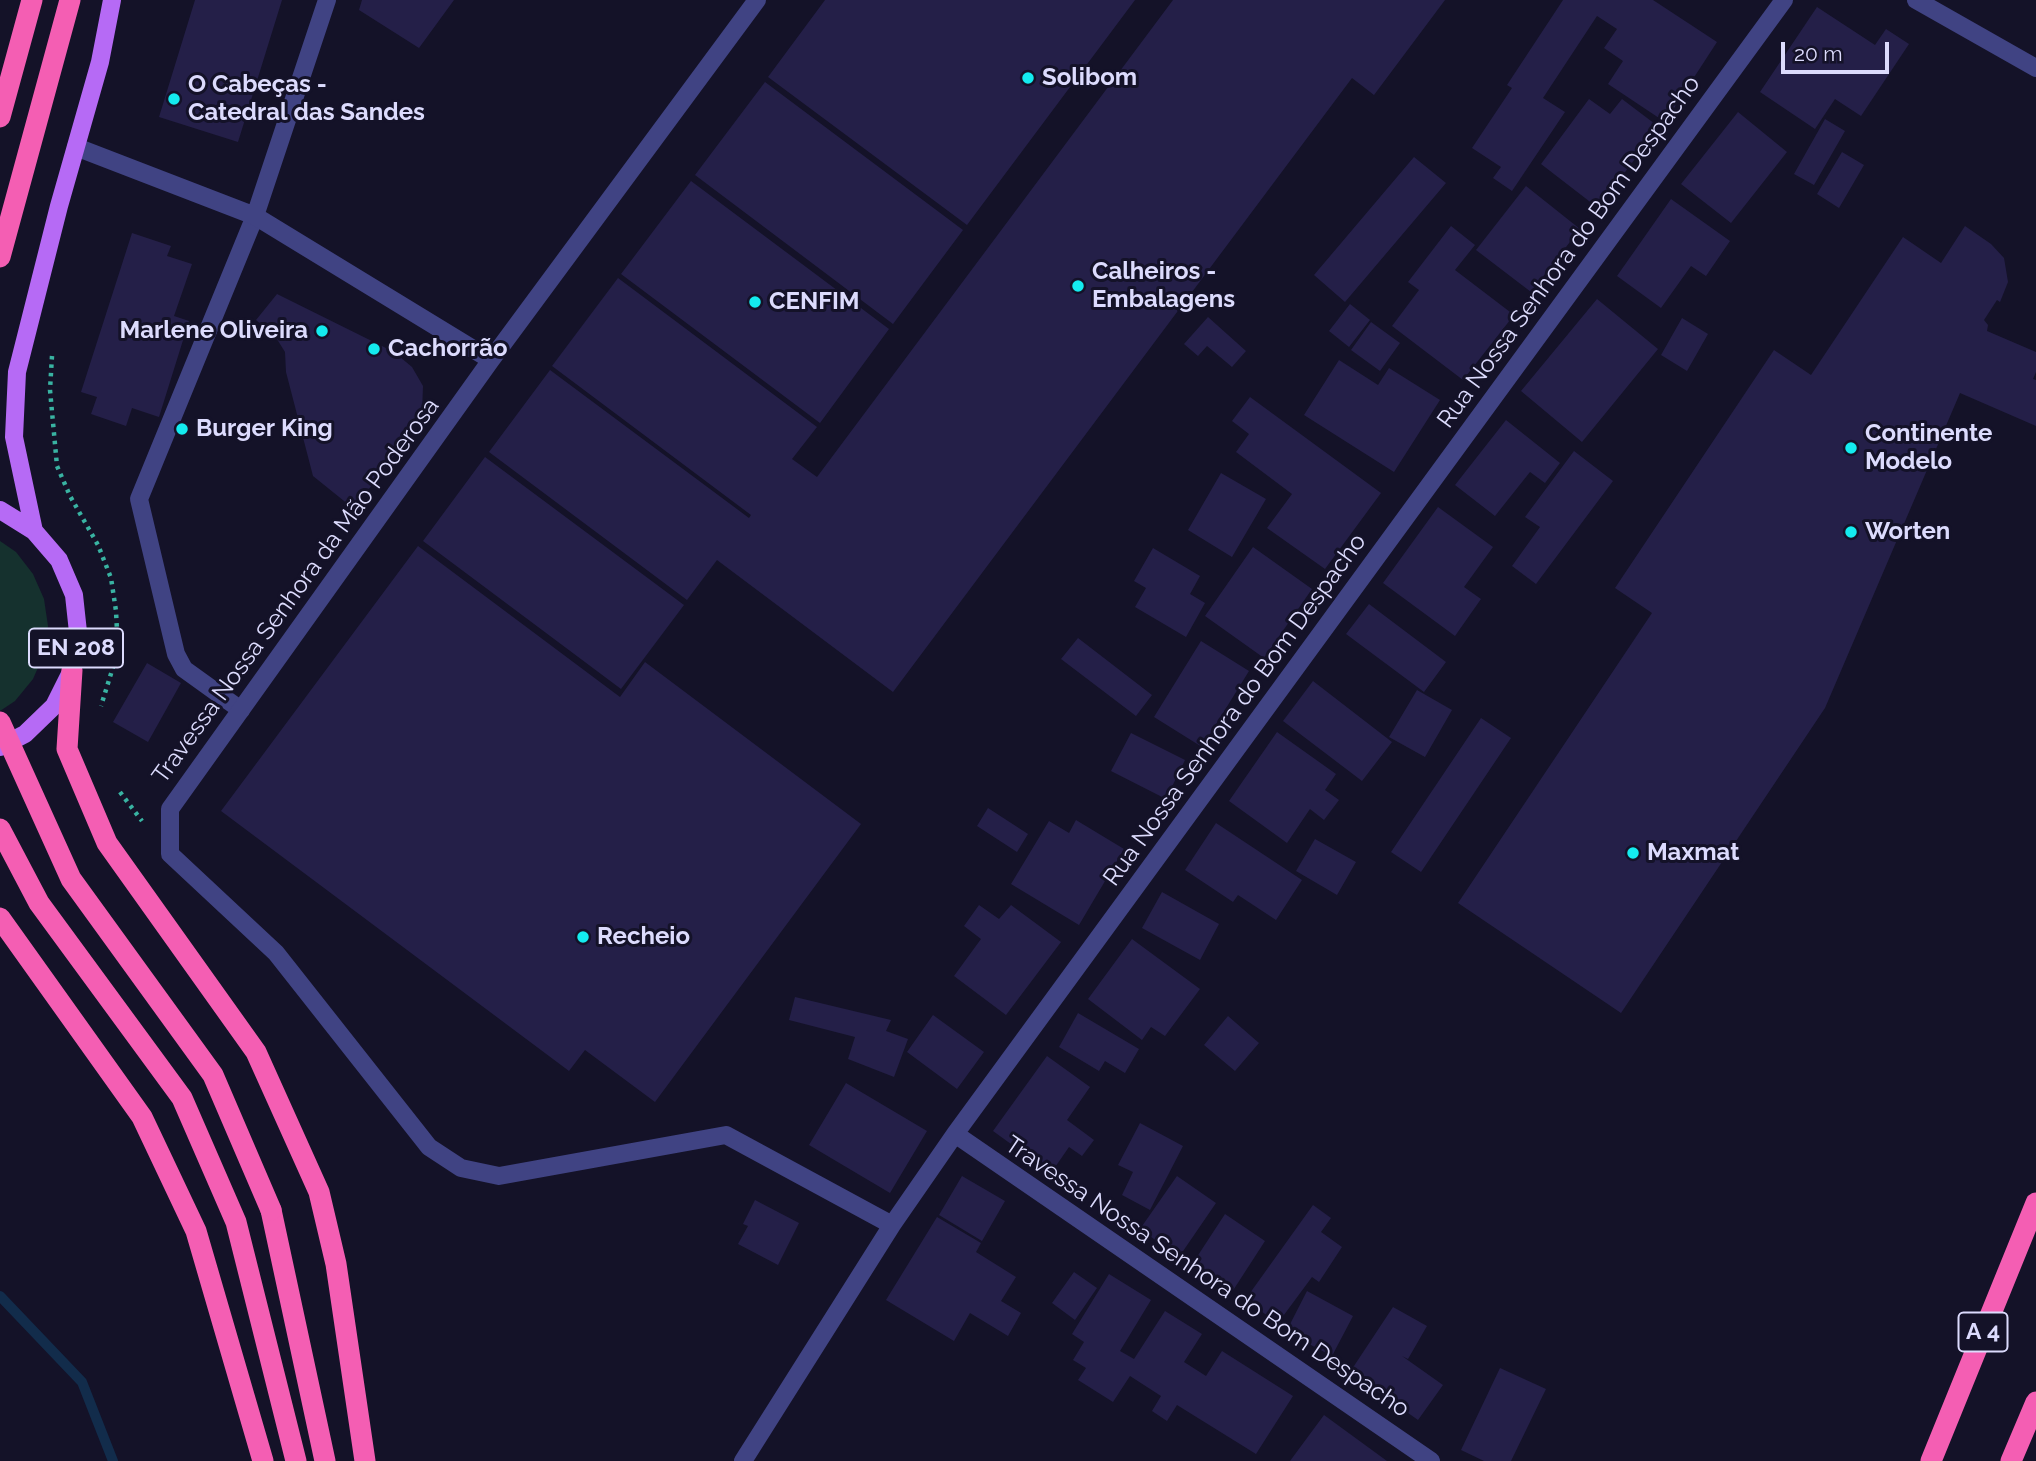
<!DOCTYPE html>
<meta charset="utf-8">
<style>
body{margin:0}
#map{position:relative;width:2036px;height:1461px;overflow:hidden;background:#141228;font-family:Raleway,sans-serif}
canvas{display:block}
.scale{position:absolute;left:1781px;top:42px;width:108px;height:32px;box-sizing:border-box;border:4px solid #dcdbfd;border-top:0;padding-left:9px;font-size:21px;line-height:24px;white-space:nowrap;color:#dcdbfd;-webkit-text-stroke:5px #141228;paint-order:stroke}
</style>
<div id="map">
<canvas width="2036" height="1461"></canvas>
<div class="scale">20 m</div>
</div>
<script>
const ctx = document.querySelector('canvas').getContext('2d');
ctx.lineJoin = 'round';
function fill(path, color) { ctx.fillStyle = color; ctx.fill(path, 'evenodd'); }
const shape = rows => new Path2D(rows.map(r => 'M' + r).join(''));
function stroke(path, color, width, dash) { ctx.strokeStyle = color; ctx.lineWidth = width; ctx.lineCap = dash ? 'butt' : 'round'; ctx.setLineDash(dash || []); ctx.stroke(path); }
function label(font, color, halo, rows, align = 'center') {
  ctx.font = font + ' Raleway,sans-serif'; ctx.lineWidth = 6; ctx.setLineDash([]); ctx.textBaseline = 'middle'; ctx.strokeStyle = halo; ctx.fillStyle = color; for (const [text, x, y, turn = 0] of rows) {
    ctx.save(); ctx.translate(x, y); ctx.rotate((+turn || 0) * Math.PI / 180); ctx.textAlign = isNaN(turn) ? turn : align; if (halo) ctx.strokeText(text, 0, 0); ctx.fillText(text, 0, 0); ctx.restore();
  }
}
fill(shape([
 [0,541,16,552,33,574,44,599,48,626,44,654,33,679,15,701,0,711]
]), '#15312e');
stroke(shape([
 [0,1296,82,1382,113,1461]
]), '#122c4b', 10);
fill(shape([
 [195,0,282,0,238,142,159,117],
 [362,0,454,0,419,48,359,10],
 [825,0,1135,0,967,225,768,77],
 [1173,0,1445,0,1374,95,1352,78,893,692,717,560,687,600,489,452,550,370,749,518,751,515,552,366,618,278,817,427,792,459,817,477],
 [1563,0,1653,0,1717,42,1665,122,1608,84,1623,61,1604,48,1617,29,1597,16,1543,98,1565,112,1512,191,1493,178,1501,167,1472,148,1512,88,1507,85],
 [1817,7,1875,45,1886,29,1909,44,1861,116,1835,99,1815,129,1760,92],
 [765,82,963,230,893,324,695,175],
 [1589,99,1610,114,1622,99,1659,127,1598,208,1541,164],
 [1738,112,1787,152,1731,223,1681,184],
 [1825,119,1845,131,1814,185,1794,174],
 [1842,152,1864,165,1839,208,1817,194],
 [1414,157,1446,183,1345,302,1314,275],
 [691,181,889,329,820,423,621,274],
 [1526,186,1580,229,1531,292,1476,250],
 [1671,199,1730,241,1706,276,1691,266,1661,308,1617,276],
 [1451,226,1475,245,1455,270,1514,315,1463,380,1392,326,1419,290,1408,282],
 [1965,226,1991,244,2004,258,2008,282,2000,302,1997,300,1984,320,1988,325,1987,331,2036,352,2036,372,2033,379,2036,380,2036,426,1960,393,1825,708,1621,1013,1458,903,1652,613,1615,588,1774,350,1811,375,1903,237,1941,263],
 [132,233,171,246,167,256,192,264,174,316,189,321,159,417,132,408,126,426,91,414,97,397,81,392],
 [277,294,394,352,412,367,423,386,422,412,401,446,354,509,313,476,286,372,285,352,275,336,256,320],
 [1597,299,1658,349,1582,442,1521,391],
 [1350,304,1370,320,1349,347,1329,331],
 [1208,317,1246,351,1232,367,1207,346,1198,356,1184,344],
 [1682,318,1708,334,1687,371,1661,355],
 [1371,322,1400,343,1380,371,1351,350],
 [1339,360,1378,385,1389,368,1440,400,1394,472,1304,415],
 [1250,397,1381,493,1325,569,1267,528,1292,494,1236,452,1249,434,1232,421],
 [1506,420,1560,463,1545,483,1530,472,1495,516,1455,485],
 [1574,451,1613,481,1536,584,1512,566,1540,527,1525,517],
 [485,457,684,605,621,689,423,541],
 [1221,473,1266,499,1232,557,1188,530],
 [1438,507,1493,547,1464,587,1481,599,1455,636,1383,583],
 [418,546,620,697,645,662,861,824,655,1102,585,1050,569,1071,221,811],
 [1253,547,1312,589,1264,658,1205,616],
 [1153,548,1200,576,1190,594,1205,603,1186,637,1135,607,1146,588,1134,581],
 [1369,604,1446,662,1424,692,1346,634],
 [1078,638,1152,695,1136,716,1061,659],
 [1201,641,1249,671,1202,747,1154,717],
 [147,663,181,683,148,742,113,722],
 [1313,681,1392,742,1362,781,1283,721],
 [1417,690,1452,710,1425,757,1389,737],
 [1481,718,1511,738,1421,872,1391,852],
 [1277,732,1336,774,1325,790,1339,800,1324,820,1310,809,1287,843,1229,801],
 [1131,733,1185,760,1166,799,1111,771],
 [988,808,1028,834,1017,852,977,826],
 [1076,820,1124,849,1079,925,1011,884,1049,821,1069,833],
 [1216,823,1302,880,1276,920,1238,895,1233,902,1185,870],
 [1315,839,1356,862,1337,895,1296,871],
 [1162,892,1219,924,1200,960,1142,928],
 [979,905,999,919,1011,905,1061,942,1006,1015,954,976,981,939,964,926],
 [1132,939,1200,989,1165,1036,1151,1027,1142,1040,1088,999],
 [795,997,891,1020,886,1031,908,1039,894,1077,848,1059,855,1037,789,1020],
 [1078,1013,1139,1049,1125,1073,1105,1061,1099,1071,1059,1047],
 [933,1015,984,1052,957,1089,907,1052],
 [1228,1016,1259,1043,1235,1071,1204,1045],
 [1047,1056,1090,1087,1067,1120,1094,1140,1082,1156,1069,1147,1051,1173,993,1131],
 [846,1083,927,1131,890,1193,809,1145],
 [1140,1123,1183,1146,1150,1210,1122,1195,1133,1172,1118,1165],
 [962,1176,1005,1201,982,1241,939,1215],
 [1177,1176,1216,1203,1179,1257,1140,1229],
 [755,1200,799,1223,778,1265,738,1244,748,1226,743,1224],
 [1313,1205,1331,1218,1321,1232,1342,1247,1319,1282,1312,1277,1278,1323,1245,1300],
 [1225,1214,1265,1241,1232,1292,1191,1266],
 [937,1217,981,1243,976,1252,1016,1277,1001,1301,1021,1313,1008,1336,970,1313,954,1341,886,1300],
 [1074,1272,1097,1288,1075,1320,1052,1303],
 [1109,1274,1151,1300,1120,1351,1134,1359,1165,1311,1202,1334,1184,1362,1206,1376,1222,1351,1293,1396,1256,1454,1177,1405,1167,1421,1152,1411,1161,1396,1130,1376,1113,1402,1078,1380,1086,1368,1073,1360,1084,1342,1072,1334],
 [1307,1291,1353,1316,1332,1356,1286,1332],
 [1393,1307,1427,1326,1408,1359,1402,1356,1443,1385,1418,1420,1350,1372],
 [1500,1368,1546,1389,1511,1461,1484,1461,1461,1450],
 [1324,1415,1387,1461,1290,1461]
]), '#241f48');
stroke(shape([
 [52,356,50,390,57,466,70,496,98,545,111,578,116,611,118,651,101,706],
 [120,792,142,821]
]), '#39b3a2', 4.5, [3.5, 5]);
stroke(shape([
 [241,710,184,669,176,654,139,499,255,216]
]), '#404383', 18);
stroke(shape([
 [757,0,491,360,170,809,170,854,276,953,429,1147,461,1168,499,1176,726,1135,892,1225],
 [1916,0,2036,68],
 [76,147,255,216,491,360],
 [255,216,327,0],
 [955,1134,1431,1461],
 [743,1461,892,1225,955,1134,1784,0]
]), '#404383', 18);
stroke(shape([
 [0,510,34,531,59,560,74,595,78,632,72,670,54,706,25,734,0,747],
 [34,531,14,437,17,372,59,206,100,62,112,0]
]), '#b66af5', 18);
stroke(shape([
 [0,117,32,0],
 [0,257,70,0],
 [72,670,67,749,107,843,256,1052,319,1192,336,1264,365,1461],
 [0,829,39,903,182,1098,236,1222,296,1461],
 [0,918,142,1117,196,1231,263,1461],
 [271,1210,325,1461],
 [1931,1461,2036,1203],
 [2011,1461,2036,1402]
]), '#f45eb3', 21);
stroke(shape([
 [0,722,71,879,213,1075,271,1210]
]), '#f45eb3', 21);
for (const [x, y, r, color] of [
 [1028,78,7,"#14ebef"],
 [174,99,7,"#14ebef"],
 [1078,286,7,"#14ebef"],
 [755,302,7,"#14ebef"],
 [322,331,7,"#14ebef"],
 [374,349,7,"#14ebef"],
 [182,429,7,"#14ebef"],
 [1851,448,7,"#14ebef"],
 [1851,532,7,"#14ebef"],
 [1633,853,7,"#14ebef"],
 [583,937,7,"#14ebef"]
]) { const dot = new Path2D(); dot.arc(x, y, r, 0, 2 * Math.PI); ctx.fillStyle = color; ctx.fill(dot); stroke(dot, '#141228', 2.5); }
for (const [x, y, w] of [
 [76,648,94],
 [1983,1332,49]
]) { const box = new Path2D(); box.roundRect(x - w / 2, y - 19.5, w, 39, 5); ctx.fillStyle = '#141228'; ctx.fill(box); stroke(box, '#dcdbfd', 2); }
label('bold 23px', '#dcdbfd', null, [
 ["EN 208",76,648],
 ["A 4",1983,1332]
]);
label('bold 24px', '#dcdbfd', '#141228', [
 ["Solibom",1042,78],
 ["O Cabeças -",188,85],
 ["Catedral das Sandes",188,113],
 ["Calheiros -",1092,272],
 ["Embalagens",1092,300],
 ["CENFIM",769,302],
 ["Marlene Oliveira",308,331,"right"],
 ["Cachorrão",388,349],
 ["Burger King",196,429],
 ["Continente",1865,434],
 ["Modelo",1865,462],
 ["Worten",1865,532],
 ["Maxmat",1647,853],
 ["Recheio",597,937]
], 'left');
label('24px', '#dcdbfd', '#141228', [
 ["Rua Nossa Senhora do Bom Despacho",1569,252,-54],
 ["Travessa Nossa Senhora da Mão Poderosa",296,591,-54],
 ["Rua Nossa Senhora do Bom Despacho",1235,710,-54],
 ["Travessa Nossa Senhora do Bom Despacho",1207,1277,34]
]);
</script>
